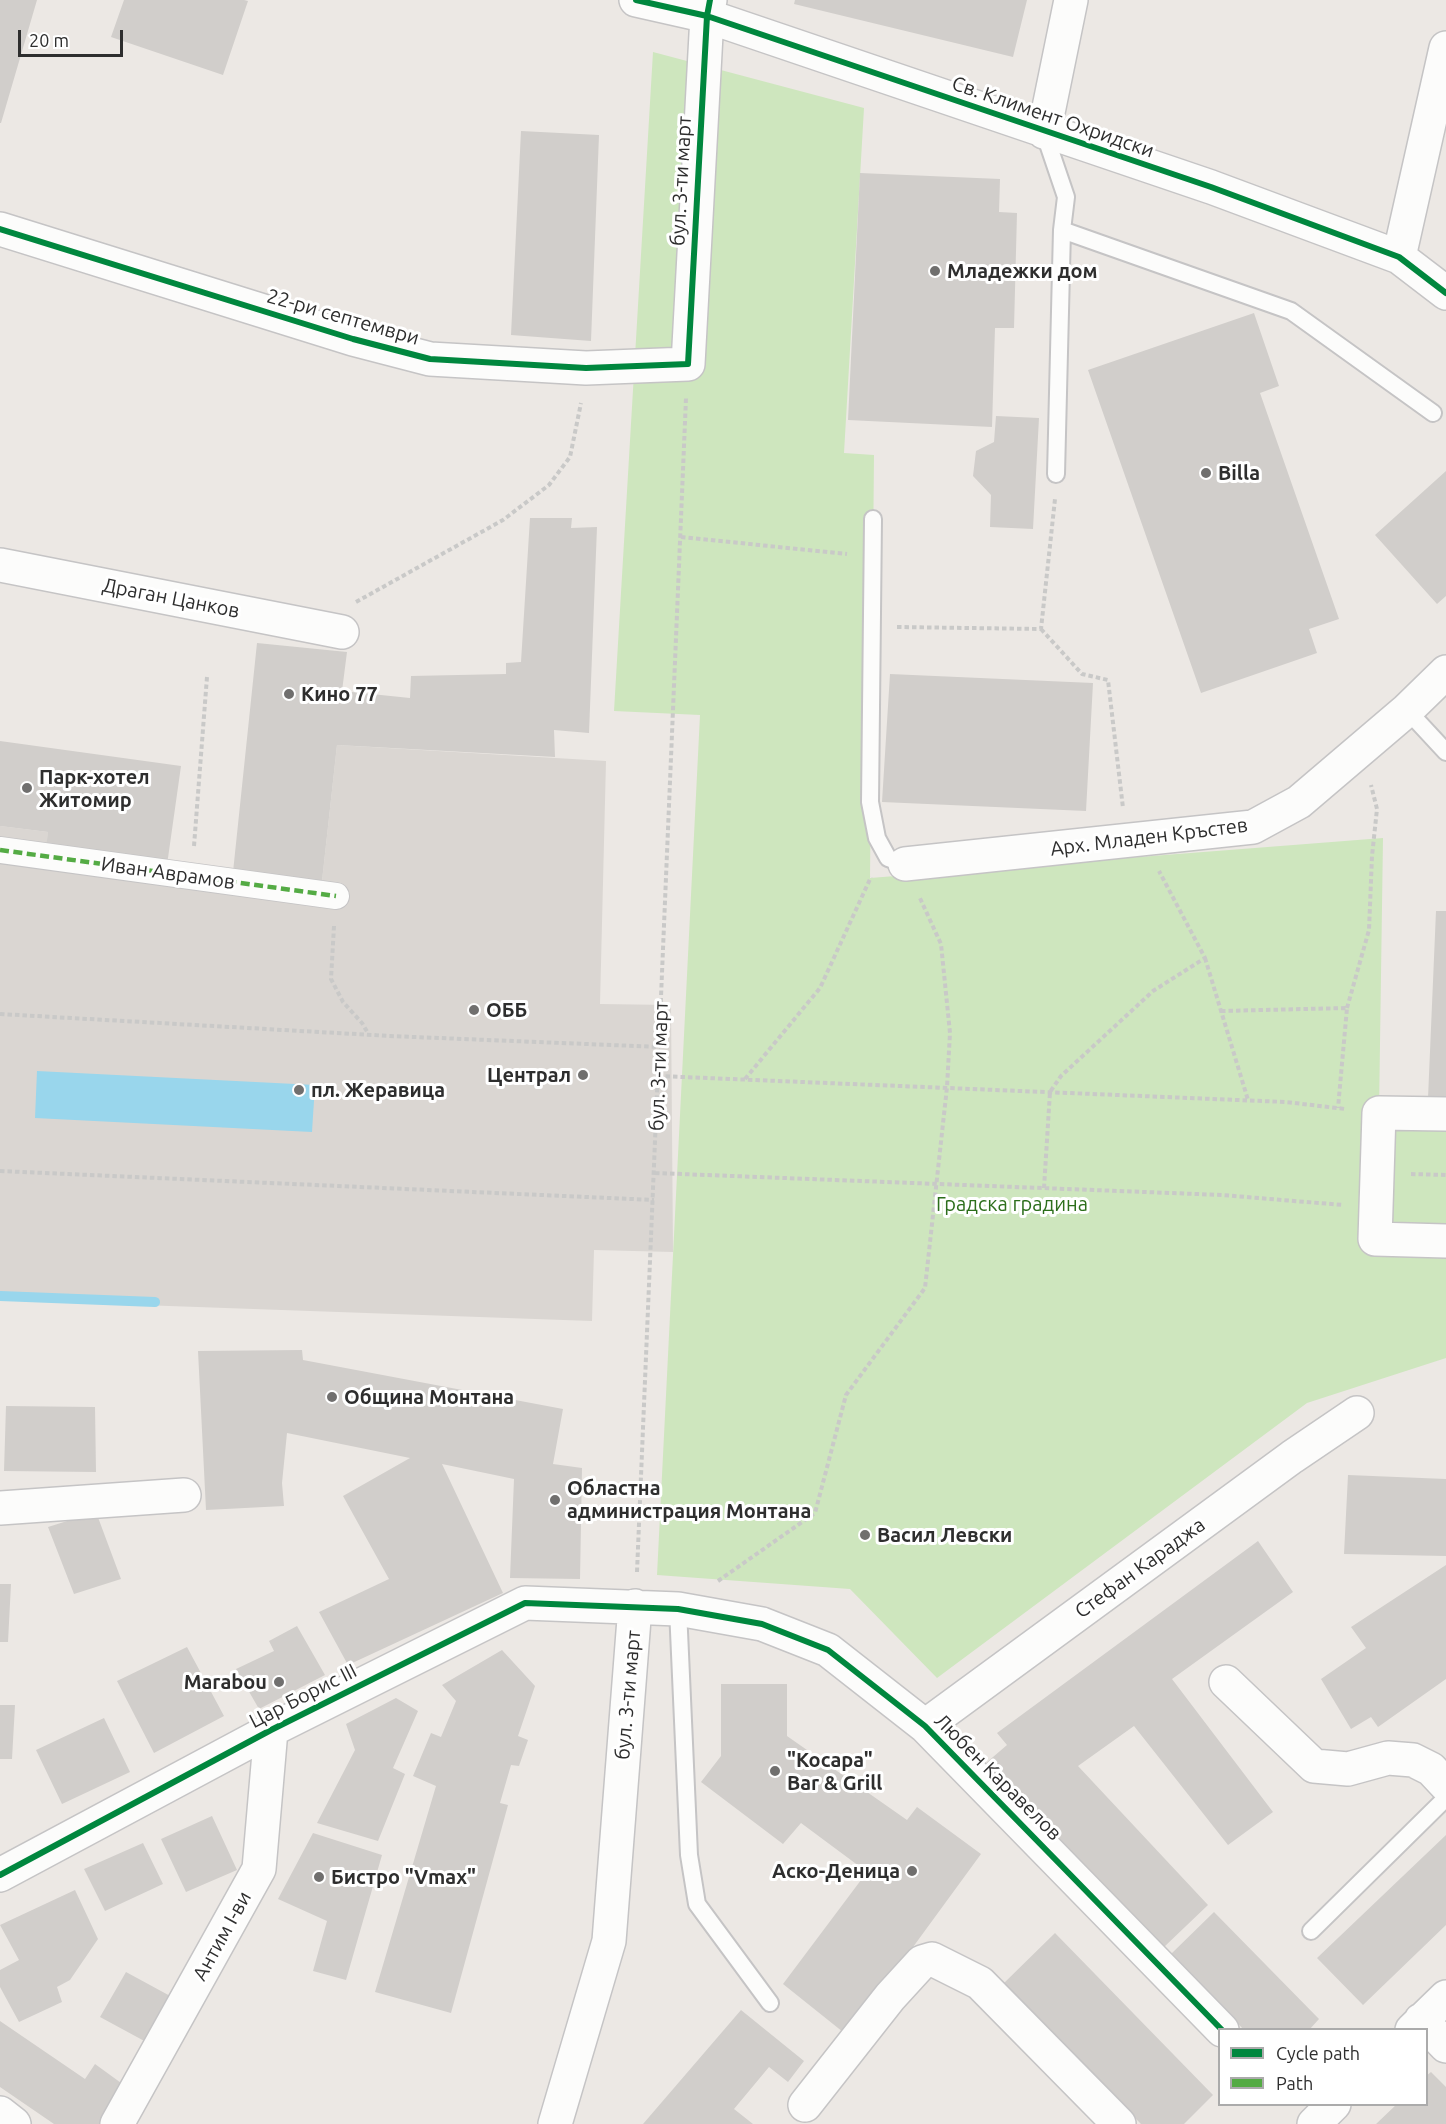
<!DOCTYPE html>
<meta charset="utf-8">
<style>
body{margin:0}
#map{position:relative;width:1446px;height:2124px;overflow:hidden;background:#ece8e4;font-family:Ubuntu,sans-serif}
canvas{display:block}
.legend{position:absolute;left:1218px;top:2028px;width:210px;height:78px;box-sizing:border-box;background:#fff;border:2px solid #ababab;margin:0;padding:8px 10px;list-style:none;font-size:18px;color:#2e2e2e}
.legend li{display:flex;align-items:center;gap:12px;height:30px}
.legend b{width:30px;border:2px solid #ababab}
.scale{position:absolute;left:18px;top:30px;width:105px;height:27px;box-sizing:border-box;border:3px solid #2e2e2e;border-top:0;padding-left:8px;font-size:18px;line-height:21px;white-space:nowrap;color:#2e2e2e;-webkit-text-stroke:4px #fff;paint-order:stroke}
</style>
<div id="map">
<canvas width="1446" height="2124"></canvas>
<ul class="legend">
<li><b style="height:8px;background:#00873e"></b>Cycle path</li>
<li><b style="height:8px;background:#54ab44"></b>Path</li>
</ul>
<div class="scale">20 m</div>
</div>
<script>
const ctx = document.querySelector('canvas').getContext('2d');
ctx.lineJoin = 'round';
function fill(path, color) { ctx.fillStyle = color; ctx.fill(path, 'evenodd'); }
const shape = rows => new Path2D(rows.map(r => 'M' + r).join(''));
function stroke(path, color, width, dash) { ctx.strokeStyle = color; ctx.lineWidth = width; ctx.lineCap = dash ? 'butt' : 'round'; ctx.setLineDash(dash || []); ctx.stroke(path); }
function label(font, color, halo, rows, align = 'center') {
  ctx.font = font + ' Ubuntu,sans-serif'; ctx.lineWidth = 6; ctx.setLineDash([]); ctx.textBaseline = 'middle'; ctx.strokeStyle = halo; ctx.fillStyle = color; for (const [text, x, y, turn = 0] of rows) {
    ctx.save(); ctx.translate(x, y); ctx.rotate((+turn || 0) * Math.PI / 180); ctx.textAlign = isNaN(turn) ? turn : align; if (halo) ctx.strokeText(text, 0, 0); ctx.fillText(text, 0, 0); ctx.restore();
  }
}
fill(shape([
 [653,52,864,108,844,453,874,455,870,878,1383,838,1379,1112,1446,1116,1446,1358,1307,1403,937,1678,850,1589,657,1575,700,715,614,711]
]), '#cee6be');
fill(shape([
 [337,745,606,761,600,1004,671,1005,673,1252,594,1250,592,1321,0,1300,0,826,48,832,47,848,322,881]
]), '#dad6d2');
fill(shape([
 [37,1071,315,1085,312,1132,35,1118]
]), '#99d6ec');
stroke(shape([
 [0,1296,155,1302]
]), '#99d6ec', 10);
fill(shape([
 [0,0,37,0,1,123,0,123],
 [124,0,244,0,248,1,223,75,111,37],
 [795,0,1027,0,1013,57,794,4],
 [521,131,599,135,591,341,511,335],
 [860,173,1000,179,999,212,1017,213,1014,328,995,328,992,427,848,420],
 [1254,313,1279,386,1260,393,1339,619,1309,629,1317,653,1201,693,1088,370],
 [996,416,1039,418,1033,529,990,527,991,495,973,476,976,451,994,442],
 [1446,471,1446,596,1437,604,1375,535],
 [530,518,572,518,571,528,597,527,589,733,554,730,555,757,337,745,322,881,233,872,257,643,347,652,342,691,410,698,411,676,506,674,506,663,521,662],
 [890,674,1093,683,1086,811,882,802],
 [0,741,181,766,167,865,46,848,48,832,0,826],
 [1436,911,1446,911,1446,1099,1428,1098],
 [302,1350,303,1360,563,1409,553,1464,582,1468,580,1579,510,1578,514,1479,442,1464,503,1593,348,1665,319,1612,389,1579,343,1496,410,1458,287,1433,282,1483,284,1506,206,1510,198,1351],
 [6,1406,95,1407,96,1472,4,1471],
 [1348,1475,1446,1479,1446,1556,1344,1554],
 [96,1512,121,1579,74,1594,48,1527],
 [1258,1541,1293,1592,1172,1679,1273,1812,1228,1845,1134,1726,1078,1766,1208,1905,1163,1948,986,1763,1007,1745,997,1733],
 [1446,1565,1446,1679,1378,1727,1371,1717,1351,1729,1321,1679,1366,1648,1351,1627],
 [0,1584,11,1584,8,1642,0,1642],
 [297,1626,325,1675,259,1709,236,1669,274,1651,269,1641],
 [187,1647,224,1716,154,1753,117,1681],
 [502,1650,535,1686,518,1736,528,1740,519,1766,511,1765,500,1803,508,1805,451,2013,375,1992,436,1786,413,1776,431,1733,441,1737,456,1701,442,1685],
 [721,1684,787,1684,787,1736,907,1820,917,1807,981,1854,848,2036,783,1984,867,1872,801,1823,783,1844,701,1782,721,1756],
 [396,1698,418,1711,393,1768,405,1774,378,1841,317,1823,355,1750,346,1724],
 [0,1705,15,1705,12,1759,0,1759],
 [104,1718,130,1772,62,1804,36,1750],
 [212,1816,237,1870,186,1892,161,1839],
 [313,1833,382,1855,346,1980,313,1971,327,1921,278,1899],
 [1446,1835,1446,1925,1363,2005,1317,1958],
 [143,1843,163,1884,105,1911,84,1869],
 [75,1890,98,1939,70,1980,57,1987,62,2002,19,2022,0,1987,0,1970,19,1960,0,1925],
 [1214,1912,1319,2019,1309,2030,1244,2030,1171,1954],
 [1055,1933,1213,2095,1184,2124,1141,2124,1003,1984],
 [126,1972,172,1997,148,2043,100,2017],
 [741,2010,804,2061,788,2082,769,2067,734,2109,753,2124,643,2124],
 [0,2021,85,2079,95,2064,128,2088,104,2124,54,2124,0,2087],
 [1431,2072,1446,2087,1446,2124,1376,2124,1397,2104,1426,2104,1426,2076]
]), '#d1cecb');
const service = shape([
 [1044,132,1066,197,1062,230,1291,311,1433,413],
 [1056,474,1062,230],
 [873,519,870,802,877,838,888,858,905,864],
 [1407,710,1446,752],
 [678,1609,689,1855,697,1904,770,2003],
 [1311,1931,1446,1798]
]);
const pedestrian = shape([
 [0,850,336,896]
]);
const minor = shape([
 [636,0,707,16,1211,187,1399,257,1446,293],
 [1044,132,1071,0],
 [0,229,353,339,430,359,586,368,688,364,707,16,710,0],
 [1399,257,1446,48],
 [0,565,342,632],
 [905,864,1253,827,1299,802,1407,710,1446,672],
 [1446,1114,1379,1113,1375,1239,1446,1241],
 [0,1508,184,1495],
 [1226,1682,1314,1766,1348,1769,1388,1758,1413,1760,1431,1769,1446,1785],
 [925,1726,1292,1457,1357,1413],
 [0,1875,271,1730,525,1603,678,1609,762,1624,828,1650,925,1726,1222,2030],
 [1421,2020,1446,2046],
 [1412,2030,1446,1997],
 [805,2105,890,1997,922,1962,932,1959,980,1983,1119,2124],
 [0,2113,14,2124],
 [117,2124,259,1869,271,1730],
 [555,2124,609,1941,635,1606],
 [1314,2124,1334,2104]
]);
stroke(service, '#c5c4c5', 20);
stroke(pedestrian, '#c5c4c5', 28);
stroke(minor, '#c5c4c5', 36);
stroke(shape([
 [681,537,847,554],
 [356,602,503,520,549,485,570,457,581,403],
 [897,627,1041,629,1055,499],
 [1041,629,1082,674,1108,680,1123,808],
 [194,846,207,677],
 [334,926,331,979,343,1002,362,1023,369,1035],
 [1205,958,1248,1100],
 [1347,1008,1369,930,1372,856,1377,809,1371,785],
 [1221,1011,1347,1008,1338,1108],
 [0,1014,390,1036,660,1047],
 [658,1076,1286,1102,1345,1109],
 [745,1079,820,988,871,877],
 [0,1171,654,1200],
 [655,1173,1222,1195,1343,1205],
 [1411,1174,1446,1175],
 [1044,1188,1050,1092,1061,1076,1153,991,1205,958,1159,871],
 [637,1572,686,398],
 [718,1581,815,1513,846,1395,925,1288,947,1087,950,1033,941,944,919,896]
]), '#c9c9c8', 4, [4.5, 3]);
stroke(service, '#fcfcfb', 16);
stroke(pedestrian, '#fcfcfb', 26);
stroke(minor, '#fcfcfb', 33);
stroke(shape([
 [0,850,336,896]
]), '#54ab44', 4.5, [9, 4.5]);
stroke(shape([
 [636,0,707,16,1211,187,1399,257,1446,293],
 [0,229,353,339,430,359,586,368,688,364,707,16,710,0],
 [0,1875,271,1730,525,1603,678,1609,762,1624,828,1650,925,1726,1222,2030]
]), '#00873e', 6);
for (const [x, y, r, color] of [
 [935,271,6,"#706f6e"],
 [1206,473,6,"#706f6e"],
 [289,694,6,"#706f6e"],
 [27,788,6,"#706f6e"],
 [474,1010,6,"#706f6e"],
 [583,1075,6,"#706f6e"],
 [299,1090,6,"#706f6e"],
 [332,1397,6,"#706f6e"],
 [555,1500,6,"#706f6e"],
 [865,1535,6,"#706f6e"],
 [279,1682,6,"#706f6e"],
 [775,1771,6,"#706f6e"],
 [912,1871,6,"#706f6e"],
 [319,1877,6,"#706f6e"]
]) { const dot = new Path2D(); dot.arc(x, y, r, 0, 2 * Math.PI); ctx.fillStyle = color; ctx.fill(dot); stroke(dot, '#fff', 2); }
label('20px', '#2e2e2e', '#fff', [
 ["Св. Климент Охридски",1053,117,19],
 ["бул. 3-ти март",681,181,-87],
 ["22-ри септември",343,317,16],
 ["Драган Цанков",171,598,11],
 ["Арх. Младен Кръстев",1149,837,-7],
 ["Иван Аврамов",168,873,8],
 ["бул. 3-ти март",659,1066,-88],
 ["Стефан Караджа",1140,1568,-36],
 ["бул. 3-ти март",628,1695,-85],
 ["Цар Борис III",303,1696,-27],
 ["Любен Каравелов",998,1777,45],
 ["Антим I-ви",222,1936,-61]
]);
label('bold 20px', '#2e2e2e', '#fff', [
 ["Младежки дом",947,271],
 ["Billa",1218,473],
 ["Кино 77",301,694],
 ["Парк-хотел",39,777],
 ["Житомир",39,800],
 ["ОББ",486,1010],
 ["Централ",571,1075,"right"],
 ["пл. Жеравица",311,1090],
 ["Община Монтана",344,1397],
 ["Областна",567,1488],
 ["администрация Монтана",567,1511],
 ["Васил Левски",877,1535],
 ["Marabou",267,1682,"right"],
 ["\"Косара\"",787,1760],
 ["Bar & Grill",787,1783],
 ["Аско-Деница",900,1871,"right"],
 ["Бистро \"Vmax\"",331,1877]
], 'left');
label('20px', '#2c6e1b', '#fff', [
 ["Градска градина",1012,1204]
]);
</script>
